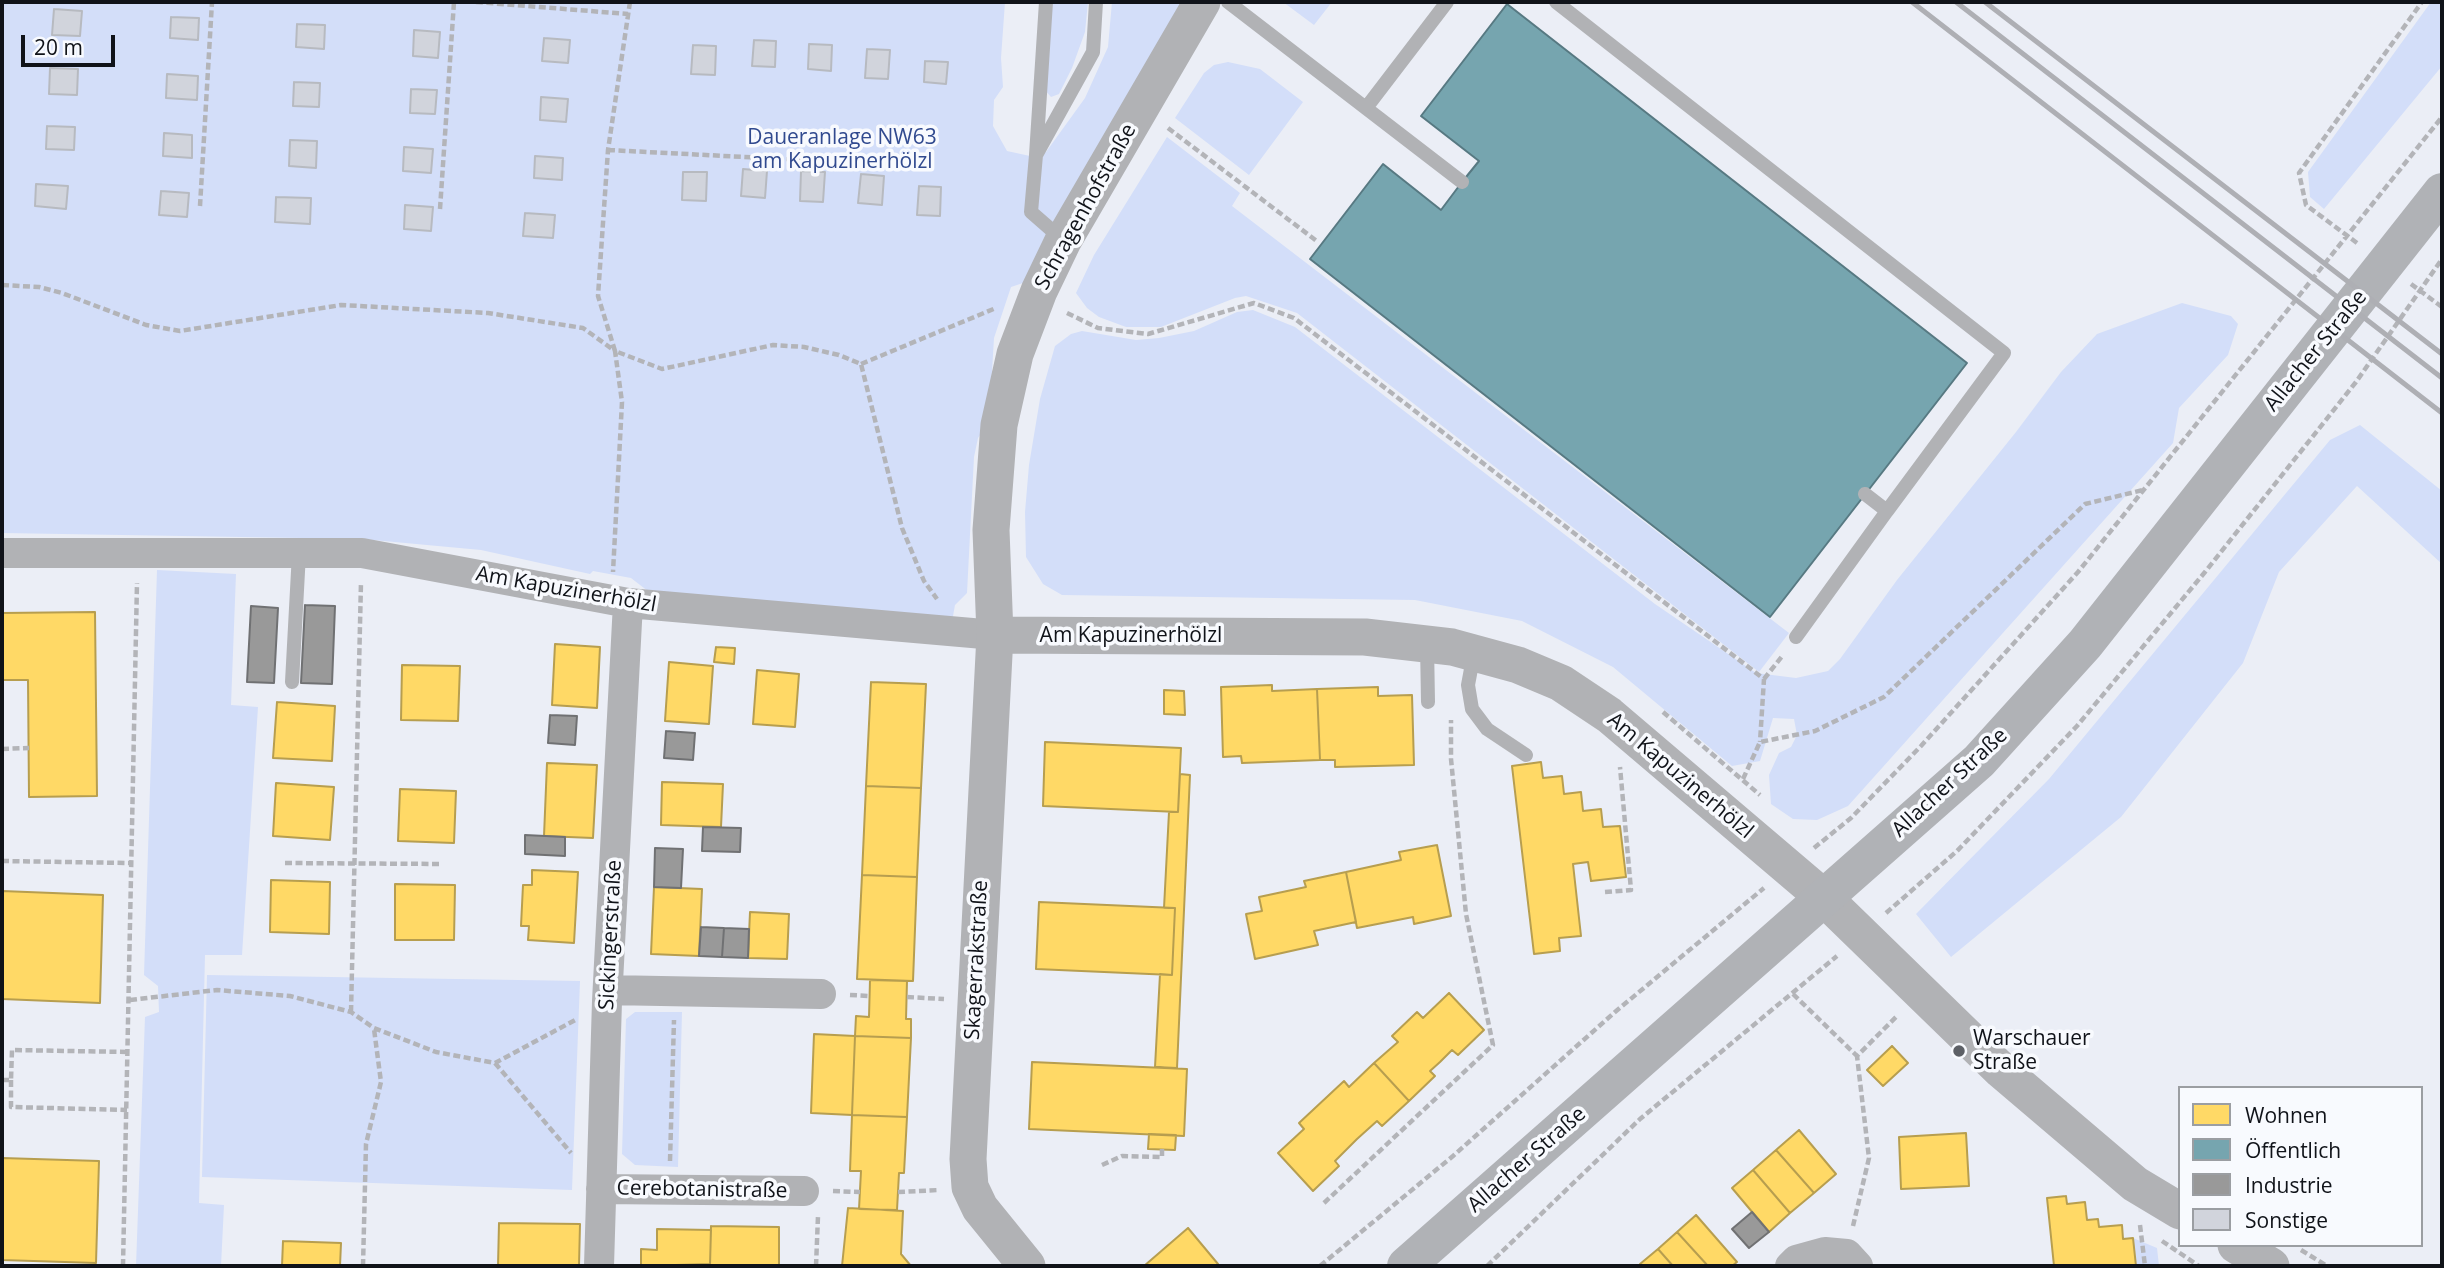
<!DOCTYPE html>
<meta charset="utf-8">
<style>
body{margin:0}
#map{position:relative;width:2444px;height:1268px;overflow:hidden;background:#ebeef6;font-family:"Open Sans",sans-serif}
canvas{display:block}
.frame{position:absolute;inset:0;border:4px solid #101319;pointer-events:none}
.legend{position:absolute;left:2178px;top:1086px;width:245px;height:161px;box-sizing:border-box;background:#f8fafe;border:2px solid #9b9ea2;margin:0;padding:9px 12px;list-style:none;font-size:21px;color:#101319}
.legend li{display:flex;align-items:center;gap:14px;height:35px}
.legend b{width:35px;border:2px solid #9b9ea2}
.scale{position:absolute;left:21px;top:35px;width:94px;height:32px;box-sizing:border-box;border:4px solid #101319;border-top:0;padding-left:9px;font-size:21px;line-height:24px;white-space:nowrap;color:#101319;-webkit-text-stroke:5px #f8fafe;paint-order:stroke}
</style>
<div id="map">
<canvas width="2444" height="1268"></canvas>
<div class="frame"></div>
<ul class="legend">
<li><b style="height:19px;background:#ffd966"></b>Wohnen</li>
<li><b style="height:19px;background:#76a5af"></b>Öffentlich</li>
<li><b style="height:19px;background:#999"></b>Industrie</li>
<li><b style="height:19px;background:#d1d4dc"></b>Sonstige</li>
</ul>
<div class="scale">20 m</div>
</div>
<script>
const ctx = document.querySelector('canvas').getContext('2d');
ctx.lineJoin = 'round';
function fill(path, color) { ctx.fillStyle = color; ctx.fill(path, 'evenodd'); }
const shape = rows => new Path2D(rows.map(r => 'M' + r).join(''));
function stroke(path, color, width, dash) { ctx.strokeStyle = color; ctx.lineWidth = width; ctx.lineCap = dash ? 'butt' : 'round'; ctx.setLineDash(dash || []); ctx.stroke(path); }
function label(font, color, halo, rows, align = 'center') {
  ctx.font = font + ' "Open Sans",sans-serif'; ctx.lineWidth = 7; ctx.setLineDash([]); ctx.textBaseline = 'middle'; ctx.strokeStyle = halo; ctx.fillStyle = color; for (const [text, x, y, turn = 0] of rows) {
    ctx.save(); ctx.translate(x, y); ctx.rotate((+turn || 0) * Math.PI / 180); ctx.textAlign = isNaN(turn) ? turn : align; if (halo) ctx.strokeText(text, 0, 0); ctx.fillText(text, 0, 0); ctx.restore();
  }
}
fill(shape([
 [2,2,1005,2,1001,58,1003,87,994,100,993,126,1007,151,1030,156,1046,152,1085,98,1108,47,1112,2,1186,2,1023,283,1011,287,994,338,989,422,978,438,974,457,967,593,955,605,951,627,653,595,631,578,593,571,590,574,481,550,362,539,2,533],
 [1050,2,1088,2,1085,32,1072,68,1059,94,1051,97,1044,89],
 [1283,2,1332,2,1314,25],
 [2431,2,2442,2,2442,66,2324,209,2310,197,2308,172],
 [1228,62,1260,69,1303,102,1249,175,1175,118,1204,73,1214,65],
 [1167,137,1240,193,1232,206,1789,633,1759,672,1297,313,1246,296,1235,298,1161,327,1126,327,1099,317,1087,308,1076,293,1094,255],
 [2182,303,2231,316,2238,324,2228,355,2179,408,2173,443,1848,806,1817,820,1793,819,1771,804,1769,775,1779,753,1791,747,1797,735,1794,719,1773,718,1760,761,1732,766,1613,667,1522,621,1415,600,1062,595,1043,584,1026,557,1025,512,1029,465,1040,399,1055,346,1071,334,1082,331,1136,340,1159,338,1194,331,1237,312,1253,310,1295,327,1655,604,1756,673,1796,678,1828,671,1840,659,1897,580,2016,432,2061,372,2097,334],
 [2360,425,2442,491,2442,564,2357,486,2279,572,2243,663,2121,817,1951,957,1916,914,2049,779,2330,440],
 [157,570,236,574,231,705,258,707,242,955,205,955,199,1203,224,1205,221,1266,136,1266,145,1017,159,1012,158,986,144,975],
 [207,975,580,981,572,1190,202,1177],
 [635,1012,682,1012,678,1167,635,1165,622,1154,626,1019],
 [2133,1238,2157,1248,2159,1266,2136,1266]
]), '#d3def9');
const homes = shape([
 [95,612,97,796,29,797,28,680,2,680,2,613,95,612],
 [555,644,600,647,597,708,552,705,555,644],
 [716,647,735,648,734,664,714,662,716,647],
 [669,662,713,666,709,724,665,721,669,662],
 [402,665,460,666,458,721,401,720,402,665],
 [757,670,799,674,795,727,753,724,757,670],
 [871,682,926,684,921,788,866,786,871,682],
 [1272,685,1272,691,1317,689,1320,760,1242,763,1241,756,1223,757,1221,687,1272,685],
 [1378,687,1378,696,1412,695,1414,765,1335,767,1335,760,1320,760,1317,689,1378,687],
 [1164,690,1184,691,1185,715,1164,714,1164,690],
 [277,702,335,706,332,761,273,758,277,702],
 [1045,742,1181,748,1178,812,1043,806,1045,742],
 [1541,762,1543,778,1562,776,1564,794,1581,792,1583,811,1601,809,1603,827,1620,826,1626,877,1591,881,1588,862,1573,864,1581,936,1559,938,1560,951,1534,954,1512,766,1541,762],
 [547,763,597,765,593,838,544,836,547,763],
 [1180,774,1190,775,1177,1068,1155,1067,1160,974,1172,975,1175,908,1164,908,1169,812,1178,812,1180,774],
 [662,782,723,784,721,827,661,825,662,782],
 [276,783,334,787,330,840,273,836,276,783],
 [866,786,921,788,917,877,862,875,866,786],
 [400,789,456,791,454,843,398,841,400,789],
 [1437,845,1451,916,1414,924,1413,917,1357,928,1346,872,1401,860,1399,852,1437,845],
 [532,870,578,872,574,943,528,940,529,926,521,926,523,885,532,885,532,870],
 [1346,872,1356,922,1314,931,1318,945,1255,959,1246,914,1262,911,1259,897,1306,887,1304,881,1346,872],
 [862,875,917,877,913,981,857,979,862,875],
 [271,880,330,882,329,934,270,932,271,880],
 [395,884,455,885,454,940,395,940,395,884],
 [654,887,702,889,699,956,651,954,654,887],
 [2,891,103,895,100,1003,2,999,2,891],
 [1039,902,1175,908,1172,975,1036,969,1039,902],
 [750,912,789,914,787,959,748,958,750,912],
 [870,980,907,981,906,1019,911,1019,911,1038,855,1036,856,1016,869,1017,870,980],
 [1449,993,1484,1030,1458,1055,1452,1050,1440,1062,1430,1071,1435,1076,1409,1101,1374,1063,1398,1042,1392,1036,1417,1012,1423,1018,1449,993],
 [814,1034,855,1036,852,1115,811,1113,814,1034],
 [855,1036,911,1038,907,1117,852,1115,855,1036],
 [1892,1046,1908,1063,1883,1086,1867,1070,1892,1046],
 [1032,1062,1187,1069,1184,1136,1029,1129,1032,1062],
 [1374,1063,1409,1101,1382,1126,1377,1121,1357,1139,1335,1161,1339,1166,1313,1191,1278,1153,1304,1129,1299,1123,1344,1081,1349,1087,1374,1063],
 [852,1115,907,1117,904,1173,899,1173,897,1210,859,1209,861,1171,850,1171,852,1115],
 [1799,1130,1836,1174,1814,1193,1776,1150,1799,1130],
 [1966,1133,1969,1186,1901,1189,1899,1137,1966,1133],
 [1149,1134,1176,1135,1175,1150,1148,1149,1149,1134],
 [1776,1150,1814,1193,1790,1213,1753,1170,1776,1150],
 [2,1158,99,1161,96,1263,2,1260,2,1158],
 [1753,1170,1790,1213,1769,1232,1732,1188,1753,1170],
 [2066,1196,2067,1204,2085,1202,2087,1220,2098,1219,2099,1227,2122,1225,2123,1239,2133,1238,2136,1266,2054,1266,2047,1198,2066,1196],
 [848,1208,903,1211,901,1254,911,1266,842,1266,848,1208],
 [1696,1215,1737,1262,1732,1266,1708,1266,1677,1232,1696,1215],
 [499,1223,580,1224,579,1266,498,1266,499,1223],
 [711,1226,779,1227,779,1266,710,1266,711,1226],
 [1188,1228,1218,1264,1215,1266,1144,1266,1188,1228],
 [657,1229,711,1230,710,1264,641,1266,641,1249,657,1250,657,1229],
 [1677,1232,1708,1266,1673,1266,1658,1249,1677,1232],
 [283,1241,341,1243,340,1266,282,1266,283,1241],
 [1658,1249,1673,1266,1642,1266,1640,1264,1658,1249]
]);
fill(homes, '#ffd966');
stroke(homes, '#b79e4f', 2);
const public = shape([
 [1507,4,1967,363,1770,617,1310,259,1383,164,1441,210,1462,182,1479,161,1421,116,1507,4]
]);
fill(public, '#76a5af');
stroke(public, '#577982', 2);
const industry = shape([
 [305,605,335,606,332,684,301,683,305,605],
 [251,606,278,608,274,683,247,682,251,606],
 [550,715,577,716,575,745,548,743,550,715],
 [666,731,695,733,693,760,664,758,666,731],
 [703,827,741,828,740,852,702,851,703,827],
 [525,835,565,837,565,856,525,854,525,835],
 [655,848,683,849,681,888,654,887,655,848],
 [701,927,724,928,722,957,699,956,701,927],
 [724,928,749,929,748,958,722,957,724,928],
 [1752,1212,1769,1232,1749,1248,1732,1229,1752,1212]
]);
fill(industry, '#999');
stroke(industry, '#707173', 2);
const building = shape([
 [54,9,82,11,80,36,52,35,54,9],
 [171,17,199,18,198,40,170,38,171,17],
 [297,24,325,25,324,49,296,47,297,24],
 [414,30,440,32,438,58,413,56,414,30],
 [544,38,570,40,568,63,542,61,544,38],
 [754,40,776,41,775,67,752,66,754,40],
 [809,44,832,45,831,71,808,69,809,44],
 [693,45,716,46,715,75,691,74,693,45],
 [867,49,890,50,888,79,865,78,867,49],
 [925,61,948,62,946,84,924,82,925,61],
 [50,68,78,69,77,95,49,94,50,68],
 [167,74,198,76,197,100,166,98,167,74],
 [294,82,320,83,319,107,293,106,294,82],
 [411,89,437,90,435,114,410,113,411,89],
 [541,97,568,99,566,122,540,120,541,97],
 [47,126,75,127,74,150,46,149,47,126],
 [164,133,192,135,192,158,163,156,164,133],
 [290,140,317,141,316,168,289,166,290,140],
 [404,147,433,149,431,173,403,171,404,147],
 [535,156,563,158,562,180,534,178,535,156],
 [743,169,767,171,765,198,741,196,743,169],
 [801,171,825,172,823,202,800,201,801,171],
 [683,172,707,172,706,201,682,200,683,172],
 [861,174,884,176,882,205,858,203,861,174],
 [36,184,68,186,66,209,35,206,36,184],
 [919,186,941,187,940,216,917,215,919,186],
 [161,191,189,193,187,217,159,215,161,191],
 [276,197,311,198,310,224,275,222,276,197],
 [405,205,433,207,431,231,404,229,405,205],
 [525,213,555,215,553,238,523,236,525,213]
]);
fill(building, '#d1d4dc');
stroke(building, '#b7bac0', 2);
stroke(shape([
 [476,2,628,14],
 [630,2,608,150,598,296,615,351,662,369,773,345,804,347,839,355,861,364,902,528,924,581,937,599],
 [1168,128,1318,242],
 [608,150,901,165],
 [200,206,212,2],
 [440,209,454,2],
 [2357,243,2306,205,2299,173,2422,2],
 [2411,284,2442,307],
 [2,285,39,287,62,293,146,325,180,331,341,305,488,313,583,328,615,351,622,402,613,572],
 [1067,313,1098,328,1148,334,1254,303,1294,318,1764,679,1760,742],
 [861,364,996,308],
 [1764,679,1783,655],
 [1663,712,1760,795],
 [2,749,29,748],
 [1743,779,1760,742,1815,731,1884,697,2085,504,2143,490],
 [1814,848,1851,818,1921,746,2078,572,2442,117],
 [2,861,130,863],
 [285,863,442,864],
 [1605,892,1631,890,1620,767],
 [1886,913,1957,851,2077,726,2205,572,2356,382,2442,259],
 [1793,994,1857,1056],
 [850,995,869,996],
 [907,997,944,999],
 [130,1000,217,990,290,996,351,1012,374,1028,436,1052,495,1063,577,1019],
 [351,1012,361,582],
 [495,1063,571,1153],
 [2,1080,11,1080,12,1050,128,1052],
 [11,1080,11,1107,127,1110],
 [670,1161,674,1020],
 [1102,1165,1122,1156,1162,1157,1162,1149],
 [833,1191,860,1192],
 [898,1192,939,1190],
 [1324,1203,1493,1045,1466,914,1451,759,1451,720],
 [2140,1225,2145,1266],
 [1853,1226,1869,1158,1857,1056,1897,1016],
 [2162,1241,2199,1266],
 [2301,1250,2327,1266],
 [123,1266,137,583],
 [363,1266,366,1144,381,1082,374,1029],
 [816,1266,818,1216],
 [1320,1266,1453,1156,1615,1012,1764,888],
 [1487,1266,1640,1119,1837,956]
]), '#b3b4b8', 4.5, [7, 3.5]);
stroke(shape([
 [1046,2,1036,155,1093,52,1096,2],
 [1228,2,1462,182],
 [1556,2,2004,353,1887,511,1865,494],
 [1366,108,1447,2],
 [1036,155,1031,212,1063,240],
 [1796,637,1887,511],
 [1427,644,1428,702],
 [1474,653,1468,685,1472,709,1487,729,1526,755],
 [292,682,299,553]
]), '#b1b2b5', 14);
stroke(shape([
 [2,553,362,553,628,603,995,635],
 [608,990,821,994],
 [601,1189,804,1191],
 [599,1266,607,1001,628,603],
 [1790,1266,1796,1260,1825,1252,1847,1254,1858,1266]
]), '#b1b2b5', 30);
stroke(shape([
 [995,635,1365,637,1452,647,1518,665,1561,683,1609,715,1823,897,2001,1070,2135,1184,2180,1211],
 [2236,1245,2271,1266],
 [1027,1266,980,1208,970,1187,968,1159,995,635,991,530,999,425,1015,354,1039,291,1063,241,1202,2]
]), '#b1b2b5', 37);
stroke(shape([
 [1406,1266,1979,761,2085,644,2442,192]
]), '#b0b2b6', 38);
stroke(shape([
 [1912,2,2442,413],
 [1956,2,2442,378],
 [1985,2,2442,354]
]), '#aeafb4', 5);
for (const [x, y, r, color] of [
 [1959,1051,7,"#5d6066"]
]) { const dot = new Path2D(); dot.arc(x, y, r, 0, 2 * Math.PI); ctx.fillStyle = color; ctx.fill(dot); stroke(dot, '#f8fafe', 2.5); }
label('21px', '#314a8f', '#f8fafe', [
 ["Daueranlage NW63",842,138],
 ["am Kapuzinerhölzl",842,162]
]);
label('21px', '#101319', '#f8fafe', [
 ["Schragenhofstraße",1086,207,-61],
 ["Allacher Straße",2316,351,-51],
 ["Am Kapuzinerhölzl",566,590,10],
 ["Am Kapuzinerhölzl",1131,636],
 ["Am Kapuzinerhölzl",1680,776,40],
 ["Allacher Straße",1950,783,-43],
 ["Sickingerstraße",611,935,-87],
 ["Skagerrakstraße",977,960,-87],
 ["Allacher Straße",1527,1160,-41],
 ["Cerebotanistraße",702,1190,1]
]);
label('21px', '#101319', '#f8fafe', [
 ["Warschauer",1973,1039],
 ["Straße",1973,1063]
], 'left');
</script>
